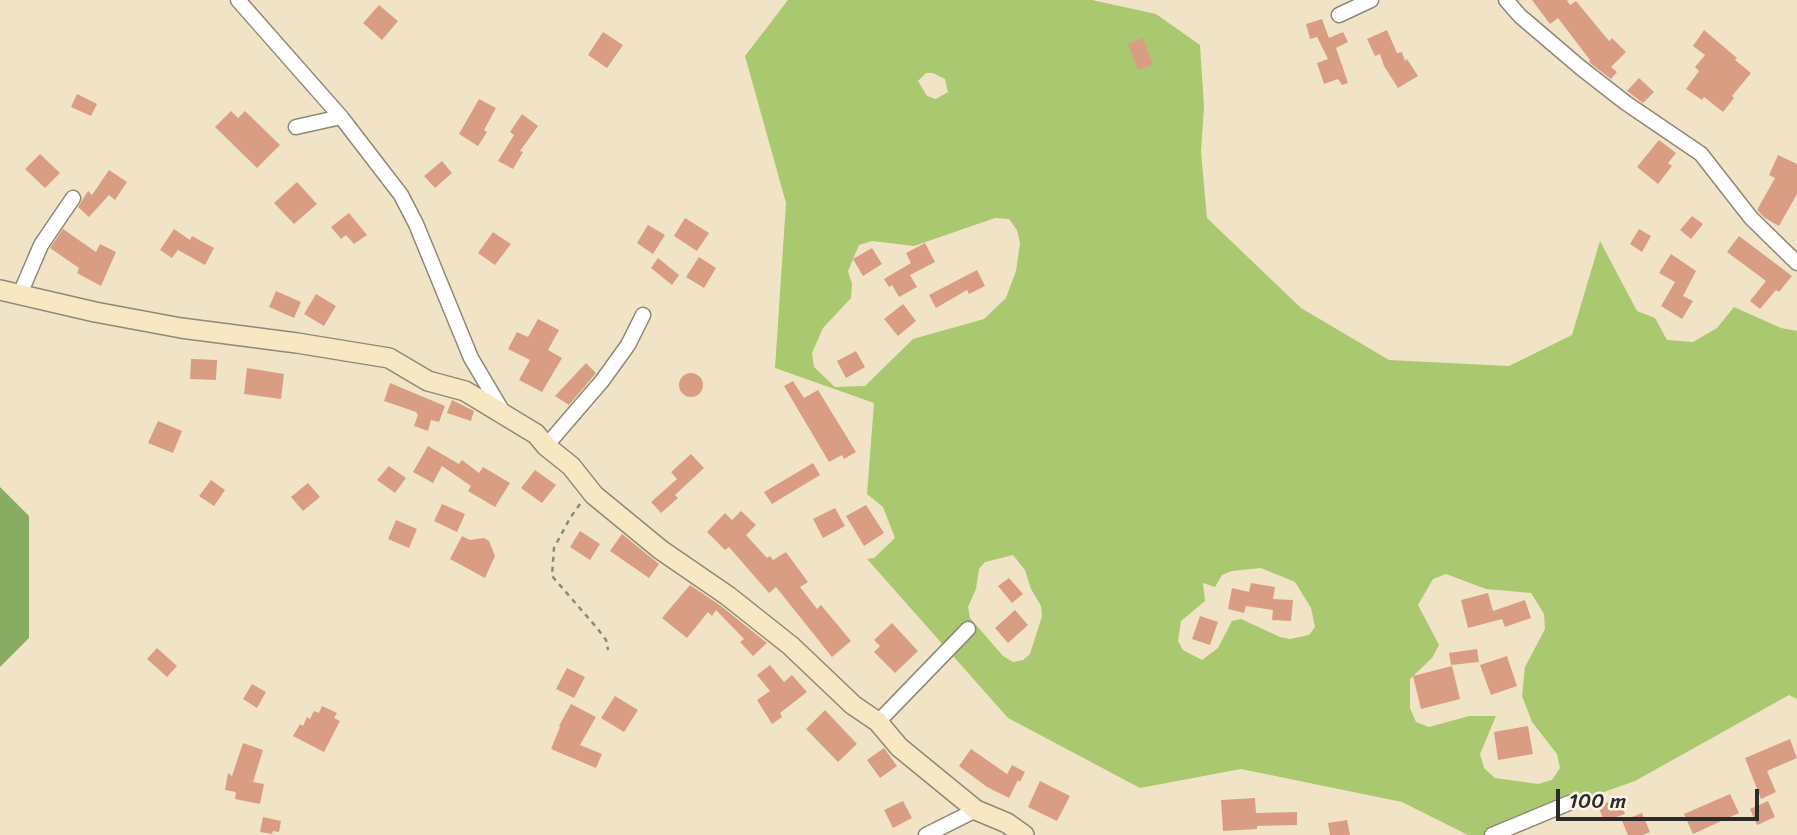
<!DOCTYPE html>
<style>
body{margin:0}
#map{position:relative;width:1797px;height:835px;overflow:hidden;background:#f1e4c6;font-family:Sriracha,sans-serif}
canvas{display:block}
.scale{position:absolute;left:1556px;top:789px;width:203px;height:32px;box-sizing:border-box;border:4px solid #2b2b2b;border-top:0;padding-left:9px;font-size:21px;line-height:24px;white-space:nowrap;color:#2b2b2b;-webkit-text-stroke:5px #fcf5e5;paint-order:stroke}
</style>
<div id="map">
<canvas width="1797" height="835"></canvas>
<div class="scale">100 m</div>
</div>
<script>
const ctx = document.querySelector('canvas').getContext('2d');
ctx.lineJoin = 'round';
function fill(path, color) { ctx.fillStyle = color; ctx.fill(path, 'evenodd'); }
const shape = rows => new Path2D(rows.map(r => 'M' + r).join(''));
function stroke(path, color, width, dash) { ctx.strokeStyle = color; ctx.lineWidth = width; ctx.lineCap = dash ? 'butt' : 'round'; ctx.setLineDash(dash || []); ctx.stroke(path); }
fill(shape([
 [788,0,1092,0,1156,14,1200,45,1204,106,1201,152,1207,218,1301,308,1389,360,1509,366,1572,335,1600,241,1637,311,1655,318,1667,340,1693,342,1717,328,1734,307,1781,328,1797,331,1797,699,1789,695,1635,781,1483,835,1468,835,1402,802,1241,769,1140,788,1008,718,867,559,874,558,895,538,883,507,867,494,874,403,775,368,786,203,745,56],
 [926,73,933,73,945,79,948,92,936,99,927,96,918,81],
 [995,218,1009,219,1017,230,1020,243,1016,271,1006,298,984,319,913,339,865,386,835,387,814,367,812,353,823,328,851,298,852,284,848,271,859,245,872,241,914,246],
 [1013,555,1025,570,1031,589,1041,606,1042,616,1030,654,1023,660,1013,662,1003,656,970,618,968,607,976,589,979,569,985,562],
 [1261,568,1295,582,1311,608,1315,627,1309,635,1290,639,1280,637,1241,619,1232,621,1218,648,1202,660,1183,650,1178,641,1181,621,1205,601,1203,583,1215,587,1222,575,1232,571],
 [1446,574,1486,589,1531,593,1544,614,1545,629,1525,667,1522,696,1532,722,1557,754,1560,768,1552,780,1538,784,1495,778,1484,768,1480,754,1496,716,1469,716,1429,727,1416,722,1410,708,1410,679,1432,658,1439,645,1418,605,1433,579]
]), '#aac86f');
fill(shape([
 [0,487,29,516,29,638,0,667]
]), '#87ac62');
fill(shape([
 [1532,0,1567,0,1570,5,1576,1,1609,41,1612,38,1626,52,1611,67,1617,72,1611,79,1589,62,1590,60,1558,18,1550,24],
 [379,5,398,21,382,40,363,23],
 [1322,19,1329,38,1343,32,1348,42,1336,48,1348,83,1342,85,1338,79,1324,84,1317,63,1328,59,1317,37,1310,39,1306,24],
 [1387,30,1397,53,1402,52,1405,61,1407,59,1418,76,1398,88,1384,66,1380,54,1375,56,1367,39],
 [1704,30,1737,58,1735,60,1751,73,1732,96,1734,98,1723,112,1704,97,1702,100,1686,89,1699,71,1695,67,1705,55,1693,46],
 [603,32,623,45,607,68,588,55],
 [1143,38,1153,65,1138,70,1128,44],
 [1639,78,1654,92,1643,103,1627,91],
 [77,94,97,104,91,116,71,107],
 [479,99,496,108,484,130,487,132,478,146,459,134],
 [231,111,238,118,245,111,280,145,257,168,215,127],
 [522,114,538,126,520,151,523,152,513,169,498,161,514,135,510,132],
 [1659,140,1676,153,1668,163,1672,166,1658,184,1637,167],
 [40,154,60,173,45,188,25,169],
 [1778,155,1797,164,1797,194,1779,226,1765,218,1757,210,1775,178,1769,175],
 [442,161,452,173,435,188,424,176],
 [109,170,127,182,115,200,109,195,89,217,78,207,88,191,92,195],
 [297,182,317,204,294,224,274,203],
 [349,213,367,235,354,244,346,235,341,239,331,227],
 [1692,216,1703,224,1691,239,1680,230],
 [685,218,709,233,697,251,674,236],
 [648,225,665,235,653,254,637,243],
 [63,229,96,252,100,244,116,252,101,286,77,273,79,268,50,248],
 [174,229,190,240,192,236,214,248,205,265,178,250,172,258,160,250],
 [1639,229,1651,236,1642,252,1630,244],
 [493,232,511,244,495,265,478,253],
 [1739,236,1792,276,1779,292,1776,290,1760,309,1750,301,1766,281,1727,252],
 [925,243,935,262,910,275,917,287,899,297,892,285,889,287,884,279,911,263,906,253],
 [872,248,882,264,863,276,853,259],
 [1671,254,1696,271,1683,296,1693,301,1682,319,1661,306,1675,282,1659,273],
 [699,257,716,268,704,288,686,277],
 [658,258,679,275,672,285,651,268],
 [977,270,985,286,969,294,967,290,936,308,929,295],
 [276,291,301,302,294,318,269,307],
 [316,294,336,306,324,326,304,314],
 [903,304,916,321,898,336,884,319],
 [538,319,559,330,548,350,562,358,542,392,519,380,530,360,508,349,517,332,528,337],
 [856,351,865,367,846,378,837,361],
 [191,359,217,360,216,380,190,379],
 [586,363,596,373,569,405,555,396],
 [247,368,284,374,281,399,244,394],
 '679 385a12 12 0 1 1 24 0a12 12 0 1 1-24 0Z',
 [793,381,804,398,818,390,856,452,844,459,842,455,829,462,784,386],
 [390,383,445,406,439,422,431,420,428,431,414,426,418,415,416,412,384,401],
 [452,400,474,411,471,421,447,413],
 [158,421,182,431,173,453,148,443],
 [428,446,459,464,462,460,479,473,483,467,510,483,495,507,468,491,471,486,442,466,433,483,413,472],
 [691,454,704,468,675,495,678,498,661,513,651,502,677,479,671,472],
 [813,463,820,475,772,504,764,492],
 [389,466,406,478,395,493,377,480],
 [535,470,556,485,542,503,521,488],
 [211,480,225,490,214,506,199,496],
 [308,483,320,497,303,511,291,497],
 [442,504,465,514,457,532,434,521],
 [866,505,884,533,864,546,846,516],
 [835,508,845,526,823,538,813,519],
 [741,511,756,525,746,535,767,558,770,556,773,560,786,552,808,582,800,587,817,609,821,605,851,641,832,657,776,587,769,593,729,547,725,550,707,532,725,513,732,520],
 [396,520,417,529,409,548,388,539],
 [580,531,600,544,590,560,570,547],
 [622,534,659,564,649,578,610,551],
 [462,536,470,540,484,538,489,541,495,556,485,578,450,559],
 [1009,578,1023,594,1012,603,998,586],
 [1251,583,1275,587,1273,599,1293,600,1291,621,1272,620,1273,610,1246,606,1244,613,1228,609,1232,588,1249,592],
 [690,585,721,606,767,643,753,656,740,642,744,639,716,610,712,616,708,612,687,638,662,618],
 [1488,593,1493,611,1525,600,1531,618,1505,627,1502,619,1468,628,1461,600],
 [1015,610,1028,625,1008,643,995,628],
 [1200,616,1218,622,1210,645,1192,639],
 [892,623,918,651,895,673,874,652,880,646,874,640],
 [157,648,177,666,167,677,147,659],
 [1477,649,1479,662,1451,665,1449,653],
 [1507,656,1517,686,1491,695,1480,665],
 [770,665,784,682,792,675,807,692,780,713,782,717,772,724,757,700,770,691,757,675],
 [1452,666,1460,699,1421,709,1413,676],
 [567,668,585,677,574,698,556,689],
 [252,684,266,692,257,708,243,699],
 [615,696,638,710,624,732,601,718],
 [571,704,596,717,580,745,602,754,596,768,551,749,560,727,559,726],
 [322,706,337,713,334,718,340,721,324,752,293,736,300,724,303,726,307,717,310,719,314,711,319,713],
 [825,710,857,744,838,762,806,729],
 [1528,726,1533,754,1498,760,1494,732],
 [1790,739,1797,758,1767,771,1776,792,1761,799,1745,758],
 [243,743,263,750,253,782,264,784,260,804,235,799,236,792,225,790,228,773,232,776],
 [884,748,897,766,880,778,867,760],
 [971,749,1007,774,1012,765,1025,772,1020,782,1018,780,1009,798,987,787,959,766],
 [1040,781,1070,796,1057,821,1028,807],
 [1730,794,1739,813,1693,834,1684,814],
 [1255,798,1256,813,1297,812,1297,825,1257,826,1257,829,1223,831,1221,800],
 [1619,798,1625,814,1604,821,1598,806],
 [903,801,912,818,893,828,884,810],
 [1768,801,1775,817,1757,825,1750,809],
 [1642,813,1650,832,1643,835,1628,835,1622,821],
 [263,817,281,821,279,832,273,831,272,834,260,832],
 [1347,820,1350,835,1330,835,1328,823]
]), '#d99d83');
const street = shape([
 [238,0,341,117,401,195,416,224,471,358,503,412],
 [1506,0,1520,16,1581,68,1626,103,1701,154,1751,218,1797,263],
 [1339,15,1371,0],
 [296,127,341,117],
 [20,294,41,245,73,198],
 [546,446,602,381,628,345,643,315],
 [878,722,968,629],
 [926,835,976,810],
 [1492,835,1569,803]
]);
const secondary = shape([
 [0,290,95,312,181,328,297,343,389,358,428,381,465,391,536,434,546,446,571,466,594,495,661,550,728,596,791,646,853,705,878,722,899,747,976,810,1007,823,1024,835]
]);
stroke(street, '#8e8878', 17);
stroke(secondary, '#8e8878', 22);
stroke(shape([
 [580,504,570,518,554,548,552,576,597,628,606,640,608,650]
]), '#8e8878', 2.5, [5, 5]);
stroke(street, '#fff', 14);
stroke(secondary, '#f8e7c3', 19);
</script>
